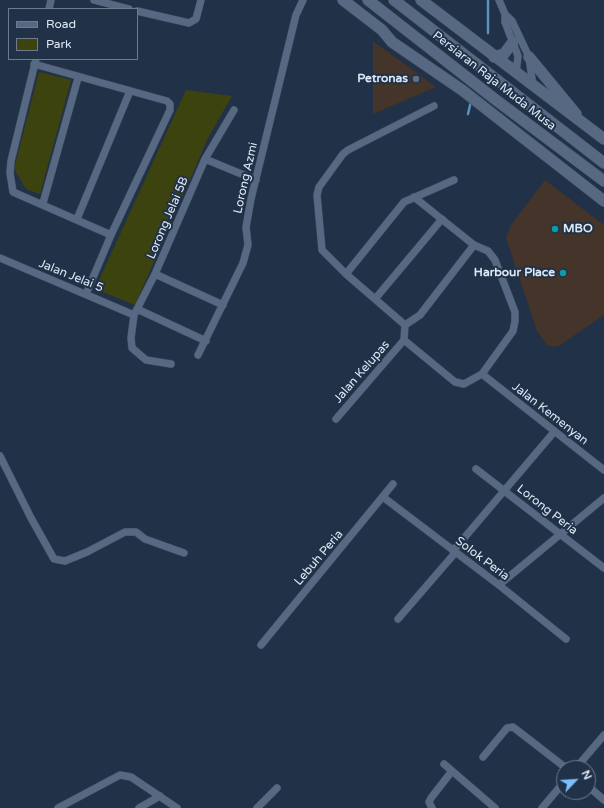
<!DOCTYPE html>
<style>
body{margin:0}
#map{position:relative;width:604px;height:808px;overflow:hidden;background:#213147;font-family:"Varela Round",sans-serif}
canvas{display:block}
.legend{position:absolute;left:8px;top:8px;width:130px;height:52px;box-sizing:border-box;background:#213147;border:1px solid #6d7b8d;margin:0;padding:5px 7px;list-style:none;font-size:12px;color:#dee9f7}
.legend li{display:flex;align-items:center;gap:8px;height:20px}
.legend b{width:20px;border:1px solid #6d7b8d}
.north{position:absolute;left:556px;top:760px;width:40px;height:40px;box-sizing:border-box;background:#213147;border:1px solid #6d7b8d;border-radius:50%;rotate:65deg;font-size:11px;font-weight:700;line-height:16px;text-align:center;color:#dee9f7}
.north::after{content:'';display:block;margin:auto;width:14px;height:18px;background:#7bbef9;clip-path:polygon(50% 0,100% 100%,50% 72%,0 100%)}
</style>
<div id="map">
<canvas width="604" height="808"></canvas>
<ul class="legend">
<li><b style="height:5px;background:#576982"></b>Road</li>
<li><b style="height:11px;background:#3d430f"></b>Park</li>
</ul>
<div class="north">N</div>
</div>
<script>
const ctx = document.querySelector('canvas').getContext('2d');
ctx.lineJoin = 'round';
function fill(path, color) { ctx.fillStyle = color; ctx.fill(path, 'evenodd'); }
const shape = rows => new Path2D(rows.map(r => 'M' + r).join(''));
function stroke(path, color, width, dash) { ctx.strokeStyle = color; ctx.lineWidth = width; ctx.lineCap = dash ? 'butt' : 'round'; ctx.setLineDash(dash || []); ctx.stroke(path); }
function label(font, color, halo, rows, align = 'center') {
  ctx.font = font + ' "Varela Round",sans-serif'; ctx.lineWidth = 4; ctx.setLineDash([]); ctx.textBaseline = 'middle'; ctx.strokeStyle = halo; ctx.fillStyle = color; for (const [text, x, y, turn = 0] of rows) {
    ctx.save(); ctx.translate(x, y); ctx.rotate((+turn || 0) * Math.PI / 180); ctx.textAlign = isNaN(turn) ? turn : align; if (halo) ctx.strokeText(text, 0, 0); ctx.fillText(text, 0, 0); ctx.restore();
  }
}
fill(shape([
 [373,41,436,87,373,114],
 [545,180,604,225,604,315,559,346,552,347,547,345,537,331,506,238,511,225]
]), '#443429');
fill(shape([
 [39,72,71,80,40,194,26,189,14,169],
 [186,90,232,96,208,138,135,305,95,289]
]), '#3d430f');
stroke(shape([
 [488,0,488,33],
 [468,114,471,101]
]), '#5b90bf', 2.5);
const street = shape([
 [94,0,129,9],
 [499,0,505,14,512,21,529,57,533,86],
 [49,9,51,0],
 [137,11,189,23,196,19,201,0],
 [505,14,505,22,518,56,516,73],
 [36,59,11,161,10,173,13,192,111,235],
 [34,64,167,101,170,104,170,110,111,235,86,294],
 [205,159,256,180],
 [43,203,78,78],
 [77,219,130,91],
 [0,258,134,315],
 [155,274,223,305],
 [346,274,404,202,454,180],
 [375,299,442,219],
 [137,309,206,341],
 [405,325,346,274,322,250,317,195,319,187,343,154,348,150,434,106],
 [404,340,455,382,464,384,482,374,513,331,515,321,515,312,495,260,488,251,474,245,414,197],
 [404,340,405,325,420,315,474,245],
 [198,355,243,263,248,245,246,227,251,199,296,15,303,0],
 [171,364,146,360,132,348,131,338,134,315,155,274,205,159,234,110],
 [482,374,604,470],
 [336,419,404,340],
 [0,456,31,518,54,559,65,561,87,552,125,532,136,532,145,539,184,553],
 [476,469,604,568],
 [383,497,499,585,566,639],
 [453,551,554,432],
 [499,585,604,498],
 [398,619,455,553],
 [261,645,393,484],
 [483,757,507,728,513,727,566,768],
 [444,764,495,808],
 [576,768,604,735],
 [588,786,604,800],
 [58,808,120,775,131,777,177,808],
 [139,808,160,796],
 [257,808,277,788],
 [432,808,429,802,431,798,452,771],
 [542,808,564,782]
]);
const secondary = shape([
 [343,0,382,30,392,42,462,90,604,201],
 [368,0,496,100,604,181],
 [394,0,604,163],
 [421,0,604,139],
 [494,57,504,54,513,42],
 [529,57,576,114]
]);
stroke(street, '#404e62', 8);
stroke(secondary, '#404e62', 12);
stroke(street, '#576982', 7);
stroke(secondary, '#576982', 11);
for (const [x, y, r, color] of [
 [416,79,4,"#5c6f8a"],
 [555,229,4,"#0f9aa8"],
 [563,273,4,"#0f9aa8"]
]) { const dot = new Path2D(); dot.arc(x, y, r, 0, 2 * Math.PI); ctx.fillStyle = color; ctx.fill(dot); stroke(dot, '#213147', 1.5); }
label('bold 12px', '#dee9f7', '#213147', [
 ["Petronas",408,79],
 ["MBO",563,229,"left"],
 ["Harbour Place",555,273]
], 'right');
label('12px', '#dee9f7', '#213147', [
 ["Persiaran Raja Muda Musa",494,81,38],
 ["Lorong Azmi",246,178,-77],
 ["Lorong Jelai 5B",168,218,-67],
 ["Jalan Jelai 5",71,276,22],
 ["Jalan Kelupas",362,372,-49],
 ["Jalan Kemenyan",550,414,38],
 ["Lorong Peria",547,510,38],
 ["Lebuh Peria",319,558,-50],
 ["Solok Peria",482,559,37]
]);
</script>
